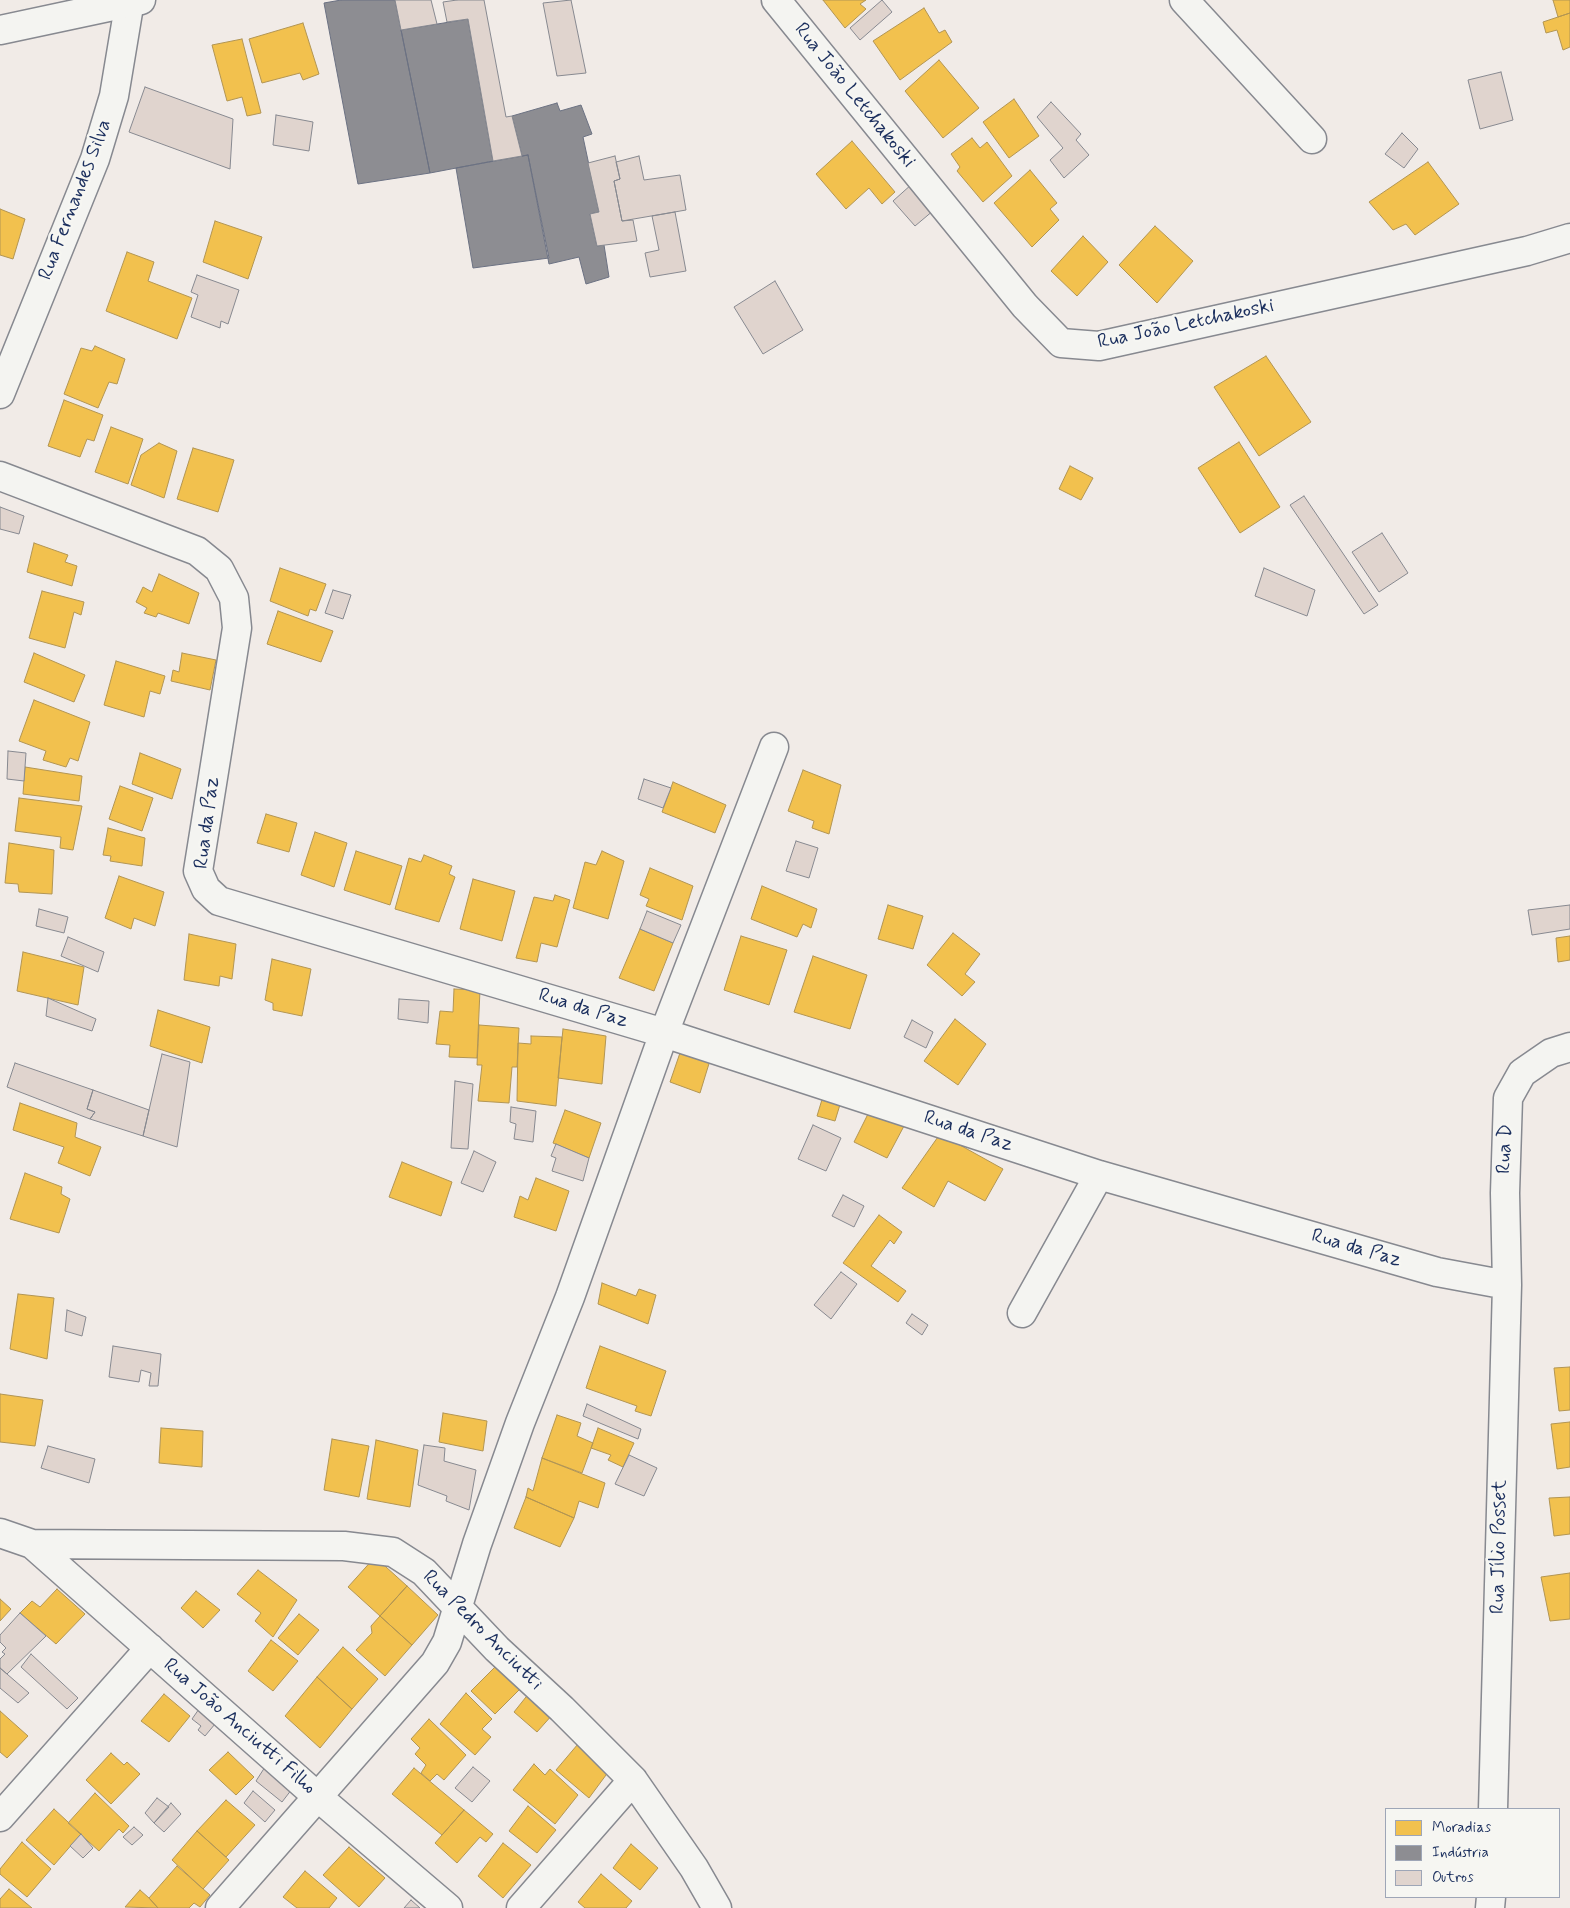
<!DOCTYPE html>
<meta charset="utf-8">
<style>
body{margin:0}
#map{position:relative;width:1570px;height:1908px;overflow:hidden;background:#f1ebe7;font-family:Mynerve,sans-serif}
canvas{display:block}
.legend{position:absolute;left:1385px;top:1808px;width:175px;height:90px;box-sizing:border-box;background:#f6f6f2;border:1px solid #9ea6b7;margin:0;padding:6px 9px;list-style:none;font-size:15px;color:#1b2f5e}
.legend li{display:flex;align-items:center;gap:10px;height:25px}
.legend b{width:25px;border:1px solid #9ea6b7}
</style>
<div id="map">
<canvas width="1570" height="1908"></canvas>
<ul class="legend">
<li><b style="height:14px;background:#f2c14e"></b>Moradias</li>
<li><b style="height:14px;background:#8d8d92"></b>Indústria</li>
<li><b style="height:14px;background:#e0d4ce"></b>Outros</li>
</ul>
</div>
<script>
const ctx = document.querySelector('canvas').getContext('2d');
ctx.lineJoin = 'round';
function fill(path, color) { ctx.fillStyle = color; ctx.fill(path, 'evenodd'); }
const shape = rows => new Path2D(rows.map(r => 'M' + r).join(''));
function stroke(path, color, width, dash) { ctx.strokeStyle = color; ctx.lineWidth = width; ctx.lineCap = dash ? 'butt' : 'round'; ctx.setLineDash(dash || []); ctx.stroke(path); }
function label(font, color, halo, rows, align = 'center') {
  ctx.font = font + ' Mynerve,sans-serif'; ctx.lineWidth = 5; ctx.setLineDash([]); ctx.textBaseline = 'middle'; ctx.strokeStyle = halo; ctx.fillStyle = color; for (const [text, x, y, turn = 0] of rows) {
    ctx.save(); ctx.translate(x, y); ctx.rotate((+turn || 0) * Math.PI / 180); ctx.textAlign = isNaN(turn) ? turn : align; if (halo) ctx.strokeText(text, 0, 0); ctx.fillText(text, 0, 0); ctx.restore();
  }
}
const homes = shape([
 [823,0,866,0,860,4,866,9,845,28,823,0],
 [1553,0,1570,0,1570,13,1558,17,1553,0],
 [924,8,939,33,945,30,952,42,900,80,873,41,924,8],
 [1570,13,1570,47,1563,50,1557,30,1546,33,1543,22,1570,13],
 [303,23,319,74,303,80,300,73,262,83,249,39,303,23],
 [242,39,261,113,247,116,242,97,227,101,212,45,242,39],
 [939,60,979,108,943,138,905,91,939,60],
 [1014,99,1039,136,1009,158,983,122,1014,99],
 [972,138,980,148,987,142,1012,176,983,202,957,171,960,167,951,154,972,138],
 [852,141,895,192,882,204,869,188,846,209,816,174,852,141],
 [1428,162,1459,204,1415,235,1406,224,1393,230,1369,202,1428,162],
 [1030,170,1057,203,1050,209,1059,220,1032,247,994,203,1030,170],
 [0,209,25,219,13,259,0,255,0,209],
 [215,221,262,237,248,279,203,262,215,221],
 [1155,226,1193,261,1157,303,1119,265,1155,226],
 [1083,236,1108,262,1077,296,1051,271,1083,236],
 [127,252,154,262,148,281,192,298,177,339,106,311,127,252],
 [95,346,125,359,117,384,109,382,98,408,64,394,81,348,92,351,95,346],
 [1266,356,1311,422,1259,456,1214,387,1266,356],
 [64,400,103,415,94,441,87,439,80,457,48,446,64,400],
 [111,427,143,439,128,484,95,472,111,427],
 [1239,442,1280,507,1240,533,1198,468,1239,442],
 [159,443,177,451,164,498,131,485,141,455,159,443],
 [193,448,234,460,218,512,177,499,193,448],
 [1070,466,1093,478,1081,500,1059,489,1070,466],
 [34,543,68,555,65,562,77,566,72,586,27,572,34,543],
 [280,568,326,584,316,611,310,609,308,616,270,601,280,568],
 [159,574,199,593,189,624,158,613,156,617,144,613,147,608,136,602,143,587,152,592,159,574],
 [42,591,84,602,81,615,74,612,65,648,29,638,42,591],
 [278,611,333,631,321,662,267,644,278,611],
 [34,653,85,675,74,702,24,682,34,653],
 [182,653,216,660,210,690,171,681,173,670,179,672,182,653],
 [116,661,165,676,160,694,150,691,144,717,104,705,116,661],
 [34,700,90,722,78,761,70,758,66,767,43,760,46,751,19,741,34,700],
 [140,753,181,769,172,799,132,784,140,753],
 [25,767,82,776,79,801,23,794,25,767],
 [803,770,841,785,829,834,812,828,814,821,788,811,803,770],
 [673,782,726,805,715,833,662,812,673,782],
 [120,786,153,798,142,831,109,819,120,786],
 [19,798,82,806,73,850,60,848,61,837,15,831,19,798],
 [266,814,297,823,289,852,257,843,266,814],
 [108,828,145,838,142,866,110,861,111,856,103,855,108,828],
 [315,832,347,843,334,887,301,875,315,832],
 [9,843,54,850,52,894,19,892,18,884,5,883,9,843],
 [356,851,402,866,390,905,344,890,356,851],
 [602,851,624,861,608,919,573,908,585,862,596,865,602,851],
 [424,855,452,866,449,874,455,877,439,922,395,909,409,858,421,862,424,855],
 [650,868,693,886,682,920,646,906,649,899,640,895,650,868],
 [119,876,164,892,155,926,134,918,131,929,105,918,119,876],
 [473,879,515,891,502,941,460,929,473,879],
 [762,886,817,909,811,928,803,924,797,937,751,919,762,886],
 [555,895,570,900,557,947,541,943,537,962,516,958,534,897,553,901,555,895],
 [888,905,923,916,913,949,878,939,888,905],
 [640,929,673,943,654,991,619,978,640,929],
 [953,933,980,954,965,974,975,982,962,996,927,965,953,933],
 [189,934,236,944,232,979,220,976,219,986,184,980,189,934],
 [741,936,787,950,769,1005,724,990,741,936],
 [1570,936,1570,960,1558,962,1556,938,1570,936],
 [23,952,84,967,78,1005,17,991,23,952],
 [813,956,867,975,850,1029,794,1012,813,956],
 [272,959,311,969,302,1016,273,1010,273,1003,265,1000,272,959],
 [454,989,480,990,477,1058,449,1057,450,1045,436,1044,440,1011,453,1012,454,989],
 [158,1010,210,1027,202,1063,150,1046,158,1010],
 [955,1019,986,1044,958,1085,924,1061,955,1019],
 [479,1025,519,1028,517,1067,512,1067,509,1103,478,1101,482,1065,477,1065,479,1025],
 [563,1029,606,1036,602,1084,558,1078,563,1029],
 [531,1036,562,1037,556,1106,517,1101,518,1043,531,1044,531,1036],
 [682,1047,711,1057,700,1093,670,1082,682,1047],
 [824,1093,842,1098,835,1121,817,1116,824,1093],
 [20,1103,77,1123,75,1137,101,1147,90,1176,58,1163,64,1147,13,1130,20,1103],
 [565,1110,601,1123,589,1158,553,1143,565,1110],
 [870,1110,904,1126,887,1158,854,1142,870,1110],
 [940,1134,1003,1169,985,1201,948,1181,934,1207,902,1188,940,1134],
 [402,1162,452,1182,441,1216,389,1197,402,1162],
 [25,1173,62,1187,61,1194,70,1199,59,1233,10,1219,25,1173],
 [536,1178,569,1191,556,1231,514,1217,520,1196,528,1200,536,1178],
 [879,1215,902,1232,894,1244,890,1240,871,1266,906,1291,898,1302,843,1263,879,1215],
 [602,1283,636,1296,639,1289,656,1295,648,1324,598,1304,602,1283],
 [18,1294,54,1298,47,1359,10,1349,18,1294],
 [600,1346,666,1371,651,1416,635,1411,637,1406,586,1388,600,1346],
 [1570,1367,1570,1410,1559,1411,1554,1368,1570,1367],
 [0,1394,43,1400,35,1446,0,1442,0,1394],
 [443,1413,487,1421,483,1451,439,1442,443,1413],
 [557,1415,581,1423,577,1436,593,1443,582,1473,542,1458,557,1415],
 [1570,1422,1570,1467,1557,1469,1551,1424,1570,1422],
 [161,1428,203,1431,202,1467,159,1463,161,1428],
 [598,1428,634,1443,623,1467,608,1460,611,1455,591,1448,598,1428],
 [332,1439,369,1446,359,1497,324,1490,332,1439],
 [376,1440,418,1450,410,1507,367,1499,376,1440],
 [542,1458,605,1483,598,1508,579,1501,574,1518,526,1497,528,1488,533,1491,542,1458],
 [526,1497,574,1518,560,1547,514,1528,526,1497],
 [1570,1497,1570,1534,1554,1536,1549,1498,1570,1497],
 [375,1557,407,1586,380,1616,348,1587,375,1557],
 [258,1570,297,1600,273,1637,255,1621,261,1613,237,1594,258,1570],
 [1570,1573,1570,1619,1550,1621,1541,1577,1570,1573],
 [407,1586,438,1615,412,1645,380,1616,407,1586],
 [57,1589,85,1614,56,1644,20,1613,32,1601,40,1607,57,1589],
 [196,1591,220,1610,203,1628,181,1608,196,1591],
 [0,1599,11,1609,0,1621,0,1599],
 [299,1614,319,1630,298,1655,278,1638,299,1614],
 [380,1616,412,1645,385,1676,356,1650,372,1633,371,1626,380,1616],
 [271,1640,298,1661,273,1691,248,1671,271,1640],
 [343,1647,378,1679,352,1709,317,1677,343,1647],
 [498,1664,522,1687,495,1714,471,1691,498,1664],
 [317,1677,352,1709,320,1748,285,1716,317,1677],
 [530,1692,553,1714,537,1732,514,1712,530,1692],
 [466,1693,492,1719,482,1729,491,1737,475,1755,440,1724,466,1693],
 [164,1694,190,1716,169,1742,141,1721,164,1694],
 [0,1711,28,1736,7,1758,0,1752,0,1711],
 [429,1719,466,1755,444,1780,437,1774,430,1781,421,1773,426,1765,415,1754,420,1748,411,1739,429,1719],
 [578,1744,609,1771,589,1798,556,1770,578,1744],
 [228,1752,254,1777,236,1795,209,1770,228,1752],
 [111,1753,124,1765,127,1762,140,1774,111,1804,86,1780,111,1753],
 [534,1764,545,1775,550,1769,578,1795,555,1824,513,1790,534,1764],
 [414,1768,464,1810,442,1835,392,1794,414,1768],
 [95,1793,129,1826,123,1833,119,1829,99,1851,68,1823,95,1793],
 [226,1800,255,1825,226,1857,197,1831,226,1800],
 [528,1806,556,1830,537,1853,509,1831,528,1806],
 [54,1809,81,1834,54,1865,26,1840,54,1809],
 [464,1810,493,1834,486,1842,480,1837,457,1863,435,1843,464,1810],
 [197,1831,229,1860,203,1889,172,1860,197,1831],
 [22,1842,51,1869,27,1897,0,1874,0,1869,22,1842],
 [503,1843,531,1865,503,1898,478,1876,503,1843],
 [631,1844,658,1868,640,1890,613,1868,631,1844],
 [349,1847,385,1878,359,1907,323,1875,349,1847],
 [177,1866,210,1895,200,1907,194,1903,189,1908,158,1908,149,1898,177,1866],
 [305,1871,337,1898,329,1908,297,1908,283,1897,305,1871],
 [601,1874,632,1901,626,1908,585,1908,578,1902,601,1874],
 [9,1889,32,1908,0,1908,0,1899,9,1889],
 [140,1890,149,1898,158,1908,125,1907,140,1890]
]);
fill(homes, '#f2c14e');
stroke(homes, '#b29553', 1);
const industry = shape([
 [341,0,395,0,430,173,358,184,324,3,341,0],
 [468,19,493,161,430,173,401,30,468,19],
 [557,103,560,111,581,105,592,134,583,137,599,212,590,214,597,246,604,245,609,277,586,284,579,257,549,264,528,155,522,156,512,116,557,103],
 [528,155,549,258,473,268,456,168,528,155]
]);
fill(industry, '#8d8d92');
stroke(industry, '#6b7182', 1);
const building = shape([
 [395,0,431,0,437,24,401,30,395,0],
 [457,0,484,0,506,117,512,116,522,156,493,161,468,19,447,22,443,2,457,0],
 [571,0,586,73,557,76,543,3,571,0],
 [882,0,892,12,860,40,850,28,882,0],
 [1501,72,1513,120,1480,129,1468,80,1501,72],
 [145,87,233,119,230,169,129,132,145,87],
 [1051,102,1081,134,1076,140,1089,155,1064,178,1050,160,1063,148,1037,117,1051,102],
 [276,115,313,122,309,151,273,145,276,115],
 [1402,133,1418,149,1404,168,1385,154,1402,133],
 [615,156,620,179,614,181,622,221,633,220,637,241,597,246,590,214,599,212,588,163,615,156],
 [639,156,644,180,680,175,686,210,622,221,614,181,620,179,616,162,639,156],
 [912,184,934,210,915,226,893,201,912,184],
 [675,212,686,271,650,277,645,253,659,250,652,216,675,212],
 [197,275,239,290,228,324,221,321,220,328,191,317,198,295,191,292,197,275],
 [775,281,803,330,763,354,734,307,775,281],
 [1304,496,1378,605,1364,614,1290,505,1304,496],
 [0,507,24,516,19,534,0,529,0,507],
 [1382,533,1408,573,1379,592,1352,552,1382,533],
 [1264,568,1315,590,1307,616,1255,596,1264,568],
 [333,590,351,595,343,619,325,613,333,590],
 [8,751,26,753,24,781,7,779,8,751],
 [644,779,671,788,663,808,638,799,644,779],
 [796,841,818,848,809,878,786,871,796,841],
 [1570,905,1570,929,1532,935,1528,910,1570,905],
 [39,909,68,917,64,933,36,926,39,909],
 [647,911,681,925,673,943,640,929,647,911],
 [68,937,104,952,98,972,61,956,68,937],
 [48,998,96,1019,92,1031,46,1016,48,998],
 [399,999,429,1001,428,1023,398,1019,399,999],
 [912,1020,933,1032,926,1048,904,1037,912,1020],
 [162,1054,190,1062,177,1147,143,1136,162,1054],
 [15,1063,93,1090,87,1109,95,1112,90,1119,7,1087,15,1063],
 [455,1081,473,1084,468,1149,451,1148,455,1081],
 [93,1090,149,1110,143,1136,90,1119,95,1112,87,1109,93,1090],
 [511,1107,536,1111,533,1142,514,1139,516,1124,510,1122,511,1107],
 [813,1125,841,1138,826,1171,798,1159,813,1125],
 [556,1144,589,1158,583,1181,552,1171,556,1158,551,1156,556,1144],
 [474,1151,496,1162,483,1192,461,1183,474,1151],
 [843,1195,864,1206,854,1227,832,1216,843,1195],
 [841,1272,857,1284,831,1319,814,1305,841,1272],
 [67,1310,86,1317,82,1336,65,1331,67,1310],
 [912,1314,928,1325,922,1335,906,1323,912,1314],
 [113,1346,161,1354,158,1386,149,1386,151,1373,141,1370,139,1382,109,1377,113,1346],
 [587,1404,641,1429,638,1439,583,1416,587,1404],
 [424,1445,445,1448,444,1461,476,1470,469,1510,446,1501,447,1496,418,1485,424,1445],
 [48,1446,95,1459,89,1483,41,1468,48,1446],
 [629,1455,657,1468,644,1496,615,1484,629,1455],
 [20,1613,46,1636,7,1674,0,1668,0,1659,5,1654,2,1652,6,1648,0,1642,0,1635,20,1613],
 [31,1654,78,1698,67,1709,21,1667,31,1654],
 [0,1668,29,1693,18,1703,0,1688,0,1668],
 [199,1709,215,1724,205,1736,198,1730,201,1726,192,1719,199,1709],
 [265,1767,292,1789,282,1802,256,1781,265,1767],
 [473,1767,490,1781,472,1802,455,1788,473,1767],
 [253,1791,275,1810,265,1822,244,1803,253,1791],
 [157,1798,169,1807,154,1823,145,1813,157,1798],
 [171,1803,181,1814,164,1832,154,1823,171,1803],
 [134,1827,143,1835,132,1845,123,1837,134,1827],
 [81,1834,93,1848,83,1858,70,1846,81,1834],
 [411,1900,420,1908,404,1908,411,1900]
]);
fill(building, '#e0d4ce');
stroke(building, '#878990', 1);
const minor = shape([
 [776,0,1025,306,1061,343,1099,346,1527,251,1570,238],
 [1184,0,1312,139],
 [0,394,95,159,114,96,130,0],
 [0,476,197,551,219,569,234,598,237,628,198,871,206,889,219,901,664,1033,1099,1175,1437,1272,1507,1285],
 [1022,1313,1099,1175],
 [0,1533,32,1544,344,1546,393,1552,424,1572,497,1649,562,1709,633,1780,694,1868,717,1908],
 [32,1544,319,1798,448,1908],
 [1493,1809,1507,1285,1505,1193,1508,1098,1522,1073,1551,1053,1570,1047],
 [0,1817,150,1648],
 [220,1908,435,1663,447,1642,477,1544,520,1423,570,1297,664,1033,774,747],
 [521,1908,633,1780],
 [1490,1908,1491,1897]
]);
const trunk = shape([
 [0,30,141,0]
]);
stroke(minor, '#878990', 31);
stroke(trunk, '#878990', 31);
stroke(minor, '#f4f4f1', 28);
stroke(trunk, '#f4f4f1', 28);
label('20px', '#1b2f5e', '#f6f6f2', [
 ["Rua João Letchakoski",854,96,51],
 ["Rua Fernandes Silva",76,200,-69],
 ["Rua João Letchakoski",1186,325,-12],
 ["Rua da Paz",208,823,-83],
 ["Rua da Paz",583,1009,17],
 ["Rua da Paz",968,1132,18],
 ["Rua D",1506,1149,-88],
 ["Rua da Paz",1356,1249,16],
 ["Rua Jílio Posset",1500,1547,-89],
 ["Rua Pedro Anciutti",482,1631,45],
 ["Rua João Anciutti Filho",239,1727,41]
]);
</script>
